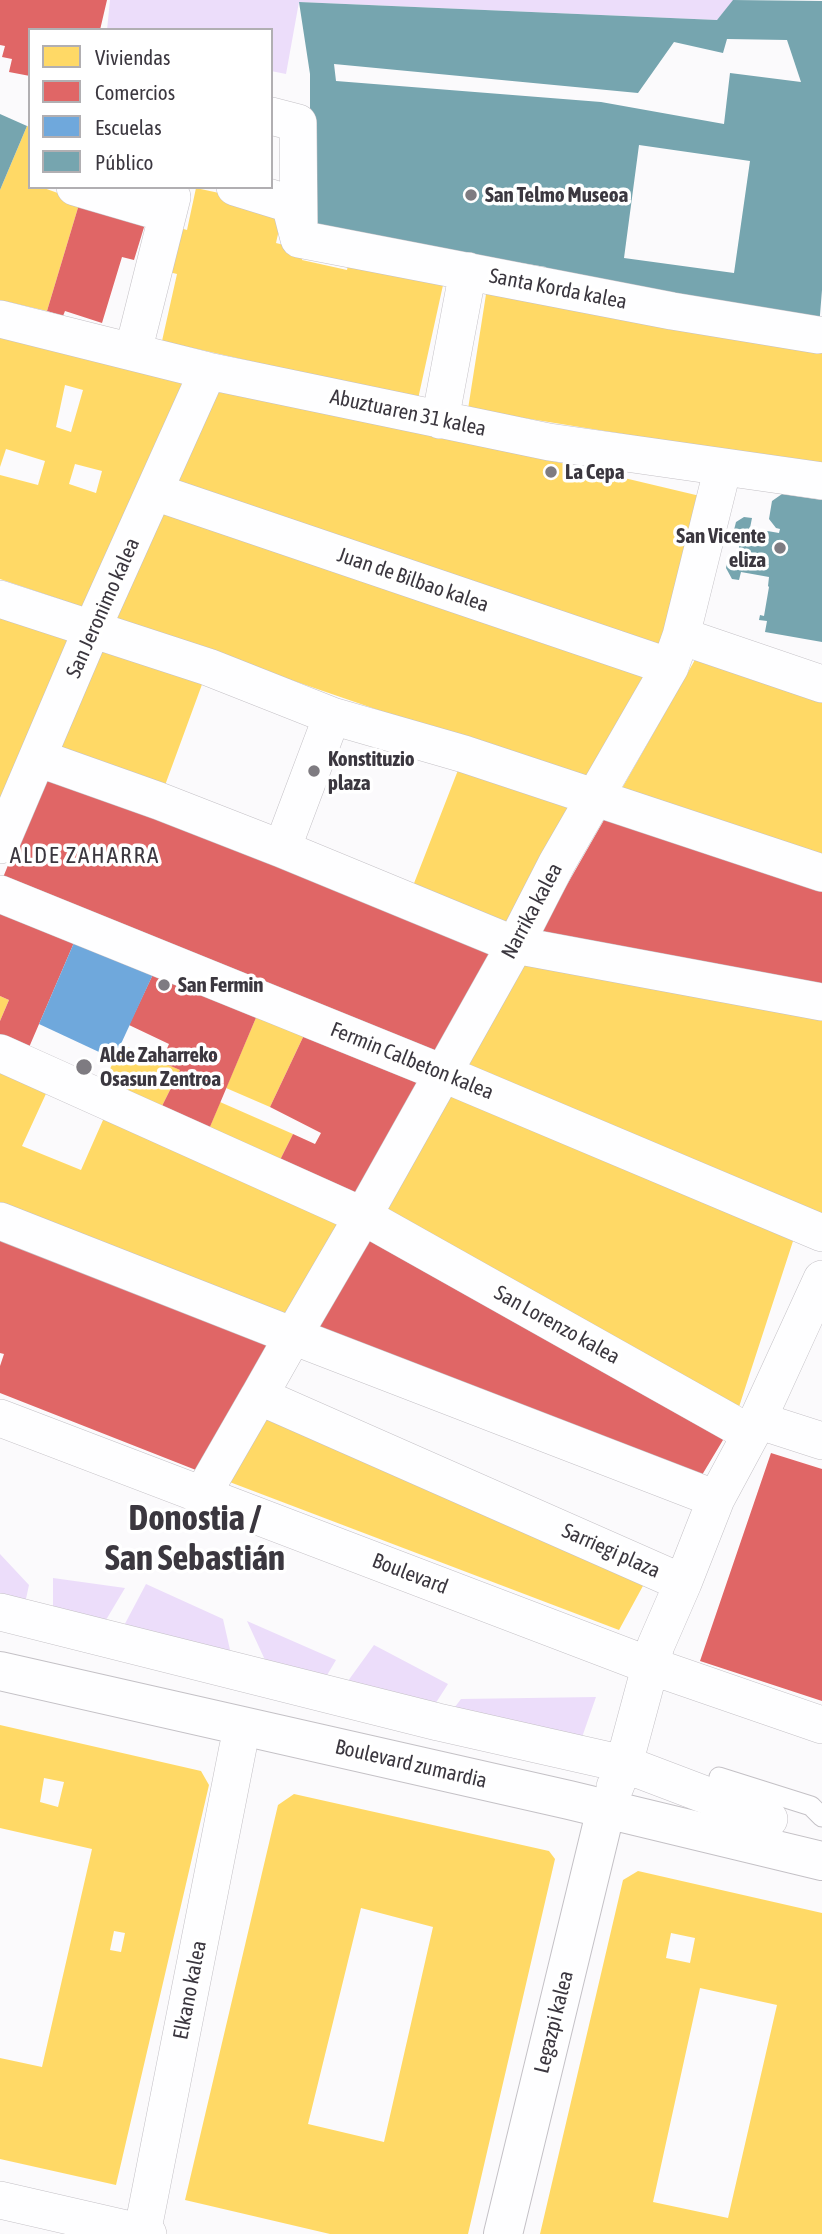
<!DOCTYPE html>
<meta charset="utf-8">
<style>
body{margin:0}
#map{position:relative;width:822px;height:2234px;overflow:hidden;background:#fbfafc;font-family:"Asap Condensed",sans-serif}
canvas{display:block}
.legend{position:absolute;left:28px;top:28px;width:245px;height:161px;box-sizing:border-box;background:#fff;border:2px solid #b1afb2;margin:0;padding:9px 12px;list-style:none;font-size:21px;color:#3b373f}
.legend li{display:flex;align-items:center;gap:14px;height:35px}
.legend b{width:35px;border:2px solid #b1afb2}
</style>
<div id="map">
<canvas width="822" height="2234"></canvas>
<ul class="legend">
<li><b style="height:19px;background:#ffd966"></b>Viviendas</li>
<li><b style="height:19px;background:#e06666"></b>Comercios</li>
<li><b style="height:19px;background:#6fa8dc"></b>Escuelas</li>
<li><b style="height:19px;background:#76a5af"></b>Público</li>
</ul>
</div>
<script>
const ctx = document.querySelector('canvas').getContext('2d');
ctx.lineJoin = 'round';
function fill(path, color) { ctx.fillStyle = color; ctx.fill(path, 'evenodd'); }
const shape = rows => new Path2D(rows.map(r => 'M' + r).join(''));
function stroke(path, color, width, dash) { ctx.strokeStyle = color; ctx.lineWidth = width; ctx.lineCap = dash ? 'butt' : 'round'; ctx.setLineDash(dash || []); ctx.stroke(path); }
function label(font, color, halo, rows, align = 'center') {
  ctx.font = font + ' "Asap Condensed",sans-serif'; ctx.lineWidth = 7; ctx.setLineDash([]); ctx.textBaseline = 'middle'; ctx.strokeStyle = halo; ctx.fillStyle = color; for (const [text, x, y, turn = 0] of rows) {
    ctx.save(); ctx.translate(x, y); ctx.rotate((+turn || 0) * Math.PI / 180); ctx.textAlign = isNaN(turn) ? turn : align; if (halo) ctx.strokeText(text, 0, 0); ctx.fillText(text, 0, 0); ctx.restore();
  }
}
fill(shape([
 [110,0,822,0,734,0,717,20,299,2,286,74,271,71,271,30,107,30],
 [0,1554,29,1585,24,1608,0,1603],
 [53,1578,125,1588,100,1630,53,1619],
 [146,1584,223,1619,233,1663,119,1635],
 [247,1621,336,1660,320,1687,271,1673],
 [374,1645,448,1684,430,1712,340,1692],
 [596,1697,580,1743,448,1716,461,1699]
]), '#ecddfa');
fill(shape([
 [27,126,30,127,30,187,41,187,80,201,47,311,0,300,0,190],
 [196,188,284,207,276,243,304,250,302,260,347,270,350,255,445,276,418,399,162,341,177,274,161,270,173,226,187,230],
 [487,288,822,342,822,466,468,409],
 [0,332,188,377,89,609,0,579,0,475,38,485,45,461,6,449,0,467],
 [65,385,83,390,71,432,56,427],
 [75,464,102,471,96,493,69,484],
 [214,387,435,433,700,496,660,655,171,484],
 [161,507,653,678,593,784,114,619],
 [0,610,76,635,0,811],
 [104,640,204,679,164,788,57,751],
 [696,658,822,702,822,858,620,792],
 [460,765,582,805,511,929,411,891],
 [523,959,822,1018,822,1222,461,1071],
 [0,996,9,1000,0,1021],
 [258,1013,305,1033,270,1107,226,1088],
 [121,1044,180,1070,159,1112,103,1085],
 [0,1062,50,1085,22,1146,81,1170,107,1111,346,1218,288,1322,0,1205],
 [454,1094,795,1235,737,1413,380,1215,448,1098],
 [220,1102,293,1134,277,1166,207,1134],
 [268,1408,650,1573,619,1630,227,1481],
 [0,1725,201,1771,209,1785,116,2185,0,2159,0,2058,42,2067,92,1849,0,1828],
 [44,1778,64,1782,58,1807,40,1802],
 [114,1931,125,1933,121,1952,110,1950],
 [294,1794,549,1851,555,1859,468,2234,330,2234,185,2200,278,1805],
 [361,1908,433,1927,384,2142,308,2124],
 [638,1871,822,1913,822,2234,540,2234,623,1880],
 [671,1933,695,1938,690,1963,666,1958],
 [700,1988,777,2005,728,2218,653,2202]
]), '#ffd966');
fill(shape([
 [0,0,107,0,100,30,30,30,30,76,9,72,12,59,2,57,5,46,0,45],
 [80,201,145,224,134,260,122,257,102,323,65,311,63,316,47,311],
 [46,772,497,950,437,1060,2,880],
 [608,813,822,883,822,993,540,932],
 [0,906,76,938,27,1052,0,1041,0,1021,9,1000,0,996],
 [155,970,258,1013,207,1134,159,1112,180,1070,161,1062,169,1044,129,1025],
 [305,1033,424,1081,355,1202,277,1166,293,1134,315,1144,321,1133,270,1107],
 [370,1231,729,1430,696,1485,312,1331],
 [0,1235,274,1344,201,1472,0,1393,0,1366,4,1354,0,1353],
 [771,1453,822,1469,822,1701,700,1661]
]), '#e06666');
fill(shape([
 [76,938,155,970,114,1059,39,1024]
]), '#6fa8dc');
fill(shape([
 [733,0,822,1,822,290,819,327,545,280,546,267,310,229,310,74,299,2,717,20],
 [727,39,787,40,801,82,730,73,724,124,601,102,336,81,334,64,638,93,674,42,723,53],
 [639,145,750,161,734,273,624,258],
 [0,114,27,126,0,190],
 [782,494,822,500,822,642,765,632,767,621,759,620,760,615,764,616,769,587,768,586,769,577,741,572,739,580,732,579,726,568,727,563,736,564,742,531,734,530,736,522,744,517,752,518,750,528,779,533,780,529,776,528,769,519,772,501]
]), '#76a5af');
const lane = shape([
 [719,1777,811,1806,822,1817]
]);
const street = shape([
 [271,116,298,123,299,230],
 [75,187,164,213,169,195],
 [235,187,290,204,299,239,672,311,818,335],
 [0,319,208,371,549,442,822,481],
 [133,352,172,197,155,192,157,187],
 [440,420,468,271],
 [155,492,670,667],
 [0,599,208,667,332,716,464,754,822,873],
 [681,636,822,684],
 [38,758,159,801,282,849,515,945,822,1002],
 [0,845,92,629,208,371],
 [282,849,332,716],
 [0,894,442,1073,822,1233],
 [0,1053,363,1216,751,1434],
 [0,1221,293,1336,716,1499,683,1583,259,1396,293,1336,363,1216,515,945,557,863,670,667,681,636,723,467],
 [0,1418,651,1666,822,1725],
 [757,1420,822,1441],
 [202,1495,259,1396],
 [716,1499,751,1434,822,1279],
 [0,1612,438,1722,624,1764,769,1819],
 [615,1787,624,1764,656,1645,683,1583],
 [0,2200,148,2234],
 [142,2234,238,1747]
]);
const secondary = shape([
 [0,1671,569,1800,822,1861],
 [503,2234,606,1809]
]);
stroke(lane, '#c4c1c6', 21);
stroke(street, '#c4c1c6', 38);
stroke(secondary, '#c4c1c6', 40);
stroke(lane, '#fefeff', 19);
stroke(street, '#fefeff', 37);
stroke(secondary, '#fefeff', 38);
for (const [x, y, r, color] of [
 [471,195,7,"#7e7b81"],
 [551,472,7,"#7e7b81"],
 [780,548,7,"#7e7b81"],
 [314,771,7,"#7e7b81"],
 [164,985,7,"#7e7b81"],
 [84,1067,9,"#7e7b81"]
]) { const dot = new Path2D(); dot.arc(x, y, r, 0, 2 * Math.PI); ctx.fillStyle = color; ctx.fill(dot); stroke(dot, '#fff', 2.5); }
label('bold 21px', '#3b373f', '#fff', [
 ["San Telmo Museoa",485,195],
 ["La Cepa",565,472],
 ["San Vicente",766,536,"right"],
 ["eliza",766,560,"right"],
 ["Konstituzio",328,759],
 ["plaza",328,783],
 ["San Fermin",178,985],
 ["Alde Zaharreko",100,1055],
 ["Osasun Zentroa",100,1079]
], 'left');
label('21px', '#3b373f', '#fff', [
 ["Santa Korda kalea",558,289,11],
 ["Abuztuaren 31 kalea",408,413,12],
 ["Juan de Bilbao kalea",413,580,19],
 ["San Jeronimo kalea",103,608,-66],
 ["Narrika kalea",532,911,-62],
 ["Fermin Calbeton kalea",412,1061,22],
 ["San Lorenzo kalea",557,1325,29],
 ["Sarriegi plaza",611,1551,24],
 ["Boulevard",410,1574,21],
 ["Boulevard zumardia",411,1764,13],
 ["Elkano kalea",190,1990,-79],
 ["Legazpi kalea",554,2022,-76]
]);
ctx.letterSpacing = '2px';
label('23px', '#3b373f', '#fff', [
 ["ALDE ZAHARRA",85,856]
]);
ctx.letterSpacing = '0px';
label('bold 35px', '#3b373f', '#fff', [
 ["Donostia /",195,1519],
 ["San Sebastián",195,1559]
]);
</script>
